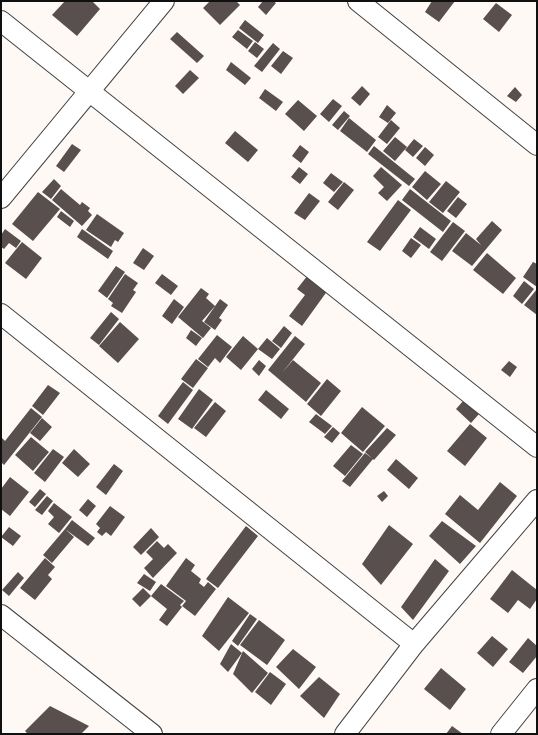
<!DOCTYPE html>
<style>
body{margin:0}
#map{position:relative;width:538px;height:735px;overflow:hidden;background:#fef9f5;font-family:"Playfair Display",serif}
canvas{display:block}
.frame{position:absolute;inset:0;border:2px solid #101010;pointer-events:none}
</style>
<div id="map">
<canvas width="538" height="735"></canvas>
<div class="frame"></div>
</div>
<script>
const ctx = document.querySelector('canvas').getContext('2d');
ctx.lineJoin = 'round';
function fill(path, color) { ctx.fillStyle = color; ctx.fill(path, 'evenodd'); }
const shape = rows => new Path2D(rows.map(r => 'M' + r).join(''));
function stroke(path, color, width, dash) { ctx.strokeStyle = color; ctx.lineWidth = width; ctx.lineCap = dash ? 'butt' : 'round'; ctx.setLineDash(dash || []); ctx.stroke(path); }
fill(shape([
 [65,1,92,1,100,9,77,36,52,15],
 [210,1,236,1,240,5,220,25,203,8],
 [263,1,273,1,276,3,266,15,258,7],
 [432,1,455,1,439,22,425,12],
 [496,3,512,15,499,32,483,19],
 [245,20,264,35,258,43,239,28],
 [238,30,253,41,247,49,232,37],
 [177,32,204,56,197,63,170,39],
 [255,42,264,49,257,58,248,51],
 [273,43,280,49,262,72,254,66],
 [283,51,293,58,281,74,271,66],
 [231,62,251,78,245,85,226,70],
 [190,70,199,78,183,94,175,86],
 [362,86,370,94,360,106,351,98],
 [515,87,522,95,516,102,507,96],
 [265,89,283,102,276,111,259,98],
 [333,99,342,106,329,122,320,114],
 [298,100,317,116,304,131,285,114],
 [387,105,396,113,388,123,379,117],
 [344,111,350,116,338,130,332,125],
 [349,118,376,140,367,152,340,131],
 [391,120,400,128,387,144,378,137],
 [235,131,258,150,248,162,225,143],
 [395,137,407,147,395,161,383,151],
 [414,139,423,146,413,157,405,150],
 [72,144,81,150,64,172,56,166],
 [300,145,309,152,301,163,292,156],
 [374,146,415,179,409,186,368,154],
 [425,147,434,155,425,166,416,158],
 [299,167,308,174,300,184,291,177],
 [381,167,402,185,387,201,378,193,384,187,373,176],
 [425,171,441,184,427,200,412,187],
 [331,173,343,182,334,192,323,183],
 [54,179,61,186,51,199,42,192],
 [446,181,460,192,443,213,429,202],
 [344,182,354,190,338,210,328,202],
 [61,189,80,205,82,202,90,208,88,211,92,215,82,226,52,200],
 [410,189,451,221,443,232,402,200],
 [38,192,60,209,33,241,12,224],
 [309,193,320,201,305,220,294,213],
 [458,197,467,204,456,218,447,211],
 [398,200,411,210,380,251,367,242],
 [61,211,74,221,70,227,57,217],
 [97,214,124,233,118,242,115,240,111,247,86,230],
 [492,221,502,230,472,266,452,251,466,233,481,245,476,239],
 [453,222,465,231,442,261,430,252],
 [420,227,436,239,429,249,413,237],
 [5,229,21,241,16,248,9,243,4,249,1,247,1,235],
 [82,229,113,251,108,259,77,237],
 [411,238,421,245,411,258,402,251],
 [22,242,42,258,26,279,5,263],
 [143,248,154,256,144,270,133,263],
 [487,253,516,278,503,294,473,270],
 [533,262,537,264,537,287,523,277],
 [116,266,125,272,107,298,98,291],
 [125,274,138,283,133,290,136,292,122,313,111,306,113,303,108,299],
 [162,274,178,286,171,295,155,283],
 [308,275,328,290,302,326,289,316,305,295,297,289],
 [524,281,534,289,522,304,513,296],
 [201,288,209,294,206,298,215,306,202,321,211,328,203,338,178,317],
 [537,289,537,315,524,305],
 [174,299,184,307,172,324,162,316],
 [220,299,228,305,219,318,222,320,215,330,204,322],
 [111,312,119,319,99,345,90,338],
 [120,322,139,339,118,363,99,346],
 [284,326,292,333,281,348,272,341],
 [191,330,202,338,196,346,186,338],
 [217,335,232,347,220,363,215,358,208,367,198,359],
 [243,336,258,349,241,370,226,357],
 [295,336,305,344,282,373,293,360,321,383,306,402,268,370],
 [267,338,280,349,272,359,258,349],
 [196,359,208,368,193,388,181,379],
 [259,360,266,366,259,376,252,369],
 [509,361,517,367,510,377,501,370],
 [327,379,341,391,321,416,307,404],
 [183,382,193,390,168,424,158,416],
 [48,385,60,393,43,415,32,406],
 [199,389,213,400,192,429,178,419],
 [266,390,289,409,281,419,258,400],
 [464,400,479,414,471,423,456,409],
 [215,402,226,411,206,437,194,428],
 [362,407,385,426,363,452,341,433],
 [31,408,42,417,4,465,1,462,1,437,5,441],
 [316,414,332,426,325,434,309,422],
 [42,418,52,427,40,441,30,433],
 [470,424,487,438,465,466,447,451],
 [333,427,340,433,332,443,324,437],
 [387,428,396,435,374,460,365,452],
 [31,437,49,452,33,471,15,455],
 [351,445,363,454,345,476,333,466],
 [53,449,64,457,45,482,34,473],
 [74,449,90,464,78,477,62,463],
 [365,453,373,459,350,487,342,481],
 [396,459,418,478,409,489,387,470],
 [114,464,123,471,106,495,96,487],
 [10,477,29,492,10,516,1,509,1,489],
 [500,482,517,496,480,543,445,514,460,495,478,510],
 [40,489,46,494,35,507,29,502],
 [384,491,388,496,382,502,377,496],
 [47,496,53,501,42,515,35,510],
 [88,499,96,506,87,517,79,510],
 [54,503,72,517,59,533,48,524,54,517,48,511],
 [110,506,125,517,111,536,106,532,102,536,97,532,100,528,96,524],
 [72,520,95,538,88,546,65,529],
 [442,521,476,546,460,564,429,536],
 [389,525,413,544,381,585,362,564],
 [246,526,258,536,218,588,206,579],
 [9,527,21,536,13,546,1,537],
 [151,528,159,537,141,555,133,547],
 [65,529,74,537,52,563,43,555],
 [157,541,164,548,168,544,177,553,153,578,144,568,153,559,146,552],
 [45,558,55,567,48,575,52,579,35,600,20,588],
 [186,558,195,565,191,571,201,579,199,583,204,587,208,582,216,589,195,616,182,606,186,601,166,586],
 [435,559,449,571,413,620,401,607],
 [512,570,537,590,537,599,530,609,518,600,508,613,490,599],
 [18,572,24,578,9,596,2,590],
 [144,574,156,582,150,591,137,583],
 [161,584,184,601,180,605,182,607,167,626,159,620,167,609,151,596],
 [143,588,151,596,140,607,132,599],
 [228,597,249,613,219,651,202,636],
 [250,614,257,619,238,646,232,641],
 [259,620,285,640,267,665,240,645],
 [492,636,508,649,493,667,477,653],
 [528,638,537,646,537,656,523,673,509,662],
 [231,644,242,653,228,672,220,664],
 [293,649,316,667,299,689,276,667],
 [243,651,268,673,252,693,233,674],
 [441,668,466,689,450,710,424,689],
 [270,672,286,684,271,705,255,692],
 [319,677,340,694,324,718,300,696],
 [50,706,89,726,81,734,28,734,25,731],
 [452,726,463,734,446,734]
]), '#584f4e');
const minor = shape([
 [358,1,537,145],
 [1,21,537,447],
 [1,198,164,1],
 [1,314,414,644],
 [1,615,152,734],
 [345,734,414,644,537,500],
 [501,734,537,689]
]);
stroke(minor, '#434343', 22);
stroke(minor, '#fff', 20);
</script>
